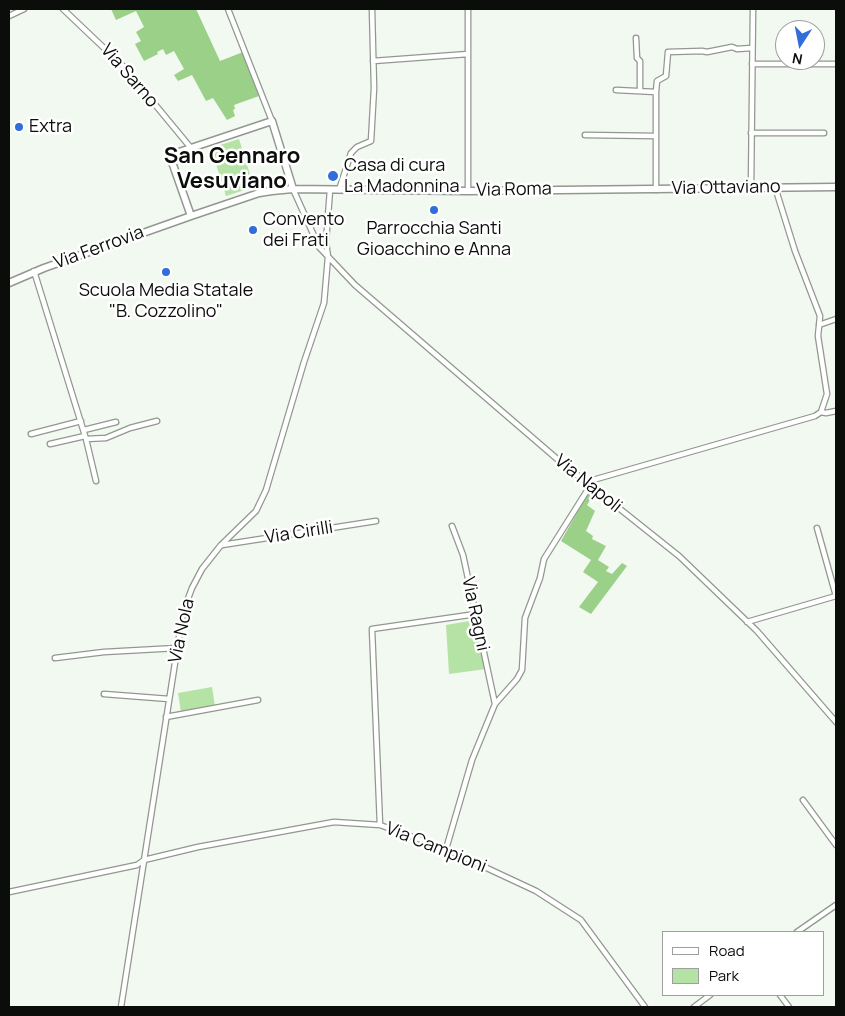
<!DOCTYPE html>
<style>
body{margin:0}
#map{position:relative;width:845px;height:1016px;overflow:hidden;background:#f2f9f0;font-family:Manrope,sans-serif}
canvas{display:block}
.frame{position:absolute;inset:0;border:10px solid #0b0d0a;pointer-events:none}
.legend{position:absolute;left:662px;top:931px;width:162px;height:65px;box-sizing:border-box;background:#fff;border:1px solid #9d9e9d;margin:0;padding:6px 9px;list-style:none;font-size:15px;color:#0b0d0a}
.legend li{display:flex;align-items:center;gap:10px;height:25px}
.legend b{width:25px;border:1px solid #9d9e9d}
.north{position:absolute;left:775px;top:20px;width:50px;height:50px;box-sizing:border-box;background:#fff;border:1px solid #9d9e9d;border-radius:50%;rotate:191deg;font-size:14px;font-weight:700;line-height:20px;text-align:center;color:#0b0d0a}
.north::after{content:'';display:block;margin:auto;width:18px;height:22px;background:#316ddb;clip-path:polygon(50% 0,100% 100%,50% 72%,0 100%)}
</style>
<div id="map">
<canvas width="845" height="1016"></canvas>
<div class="frame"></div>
<ul class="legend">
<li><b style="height:6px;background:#fff"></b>Road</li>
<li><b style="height:14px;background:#b5e3a6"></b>Park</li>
</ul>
<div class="north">N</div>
</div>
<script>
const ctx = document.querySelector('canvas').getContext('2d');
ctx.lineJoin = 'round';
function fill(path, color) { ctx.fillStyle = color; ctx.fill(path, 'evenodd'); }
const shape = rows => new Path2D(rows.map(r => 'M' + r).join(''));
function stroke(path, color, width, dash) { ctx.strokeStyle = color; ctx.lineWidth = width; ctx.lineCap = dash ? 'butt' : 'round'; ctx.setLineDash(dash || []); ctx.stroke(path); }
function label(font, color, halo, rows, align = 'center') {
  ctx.font = font + ' Manrope,sans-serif'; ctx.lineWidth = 5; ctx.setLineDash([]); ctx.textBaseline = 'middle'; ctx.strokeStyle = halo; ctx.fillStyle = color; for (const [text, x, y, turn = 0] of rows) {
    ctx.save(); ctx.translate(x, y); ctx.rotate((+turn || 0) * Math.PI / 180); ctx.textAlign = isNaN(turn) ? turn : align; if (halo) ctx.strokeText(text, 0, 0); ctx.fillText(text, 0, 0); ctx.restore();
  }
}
fill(shape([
 [239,139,254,187,226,196,211,148],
 [475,620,486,669,449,674,446,625],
 [212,687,215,706,181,712,178,693]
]), '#b5e3a6');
fill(shape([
 [111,9,196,9,220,61,243,52,259,96,234,105,235,109,233,110,235,116,227,120,213,98,206,101,192,75,178,81,174,75,184,69,174,51,166,55,163,49,157,52,158,54,144,61,135,44,141,41,136,32,144,27,136,11,116,20],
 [591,488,595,492,587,505,595,511,586,531,593,536,592,539,606,546,598,560,609,567,606,571,612,574,622,563,627,566,591,614,579,607,598,582,583,572,591,560,561,541]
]), '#9bd088');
const street = shape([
 [63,9,124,67,191,148],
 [228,9,272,121],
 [9,16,24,9],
 [636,38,637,58,640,61,640,91],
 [373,61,468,54],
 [752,64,836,64],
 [616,90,656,92],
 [751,133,824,133],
 [585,135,656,136],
 [751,188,753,9],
 [293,189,319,247,355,285,556,458,679,556,757,631,836,722],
 [339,190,351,153,357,147,371,141,374,88,372,9],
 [656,190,656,92,657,81,666,76,668,52,702,51,707,52,732,47,737,49,752,48],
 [468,191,468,9],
 [34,271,86,439,106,438,130,428,157,421],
 [819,325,836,319],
 [821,412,826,413,836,411],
 [84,430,116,422],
 [31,434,81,421],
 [86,439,96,481],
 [50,444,85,436],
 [586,482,815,416,821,412,827,394,818,336,820,316,795,251,775,187],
 [222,545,376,521],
 [747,622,836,596,817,528],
 [55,658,104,652,177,648],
 [104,694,169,699],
 [495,704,517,679,522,670,525,618,540,578,544,559,590,486],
 [166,717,258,700],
 [803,800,836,845],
 [380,825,372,629,476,614],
 [446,849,472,760,495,704,463,555,452,526],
 [9,892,137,865,144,860,198,847,334,822,380,825,446,849,536,891,581,920,645,1007],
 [797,932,836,905],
 [780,995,789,1007],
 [121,1007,183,612,192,588,202,569,221,545,256,511,266,490,304,362,324,303,328,257,326,242,330,190],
 [694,1007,710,995]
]);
const secondary = shape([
 [191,216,172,162,176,153,272,121,293,189],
 [9,283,44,268,191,216,259,193,272,191,293,189,468,191,836,187]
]);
stroke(street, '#91988f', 7);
stroke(secondary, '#91988f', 9);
stroke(street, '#fff', 4.5);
stroke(secondary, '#fff', 6);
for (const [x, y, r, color] of [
 [19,127,5,"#316ddb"],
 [333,176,6,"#316ddb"],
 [434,210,5,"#316ddb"],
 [253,230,5,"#316ddb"],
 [166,272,5,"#316ddb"]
]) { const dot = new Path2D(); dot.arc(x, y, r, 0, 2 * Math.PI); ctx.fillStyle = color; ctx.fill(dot); stroke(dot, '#fff', 2); }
label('18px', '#0b0d0a', '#fff', [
 ["Via Sarno",129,76,49],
 ["Via Ottaviano",726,188,-1],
 ["Via Roma",514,190,-1],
 ["Via Ferrovia",99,248,-20],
 ["Via Napoli",588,484,39],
 ["Via Cirilli",299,533,-9],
 ["Via Ragni",475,614,78],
 ["Via Nola",182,631,-78],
 ["Via Campioni",436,848,22]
]);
label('18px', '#0b0d0a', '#fff', [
 ["Extra",29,127],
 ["Casa di cura",344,166],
 ["La Madonnina",344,187],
 ["Convento",263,220],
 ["dei Frati",263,241],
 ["Parrocchia Santi",434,229,"center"],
 ["Gioacchino e Anna",434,250,"center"],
 ["Scuola Media Statale",166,291,"center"],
 ["\"B. Cozzolino\"",166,312,"center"]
], 'left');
label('bold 22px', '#0b0d0a', '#fff', [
 ["San Gennaro",232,157],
 ["Vesuviano",232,182]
]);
</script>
